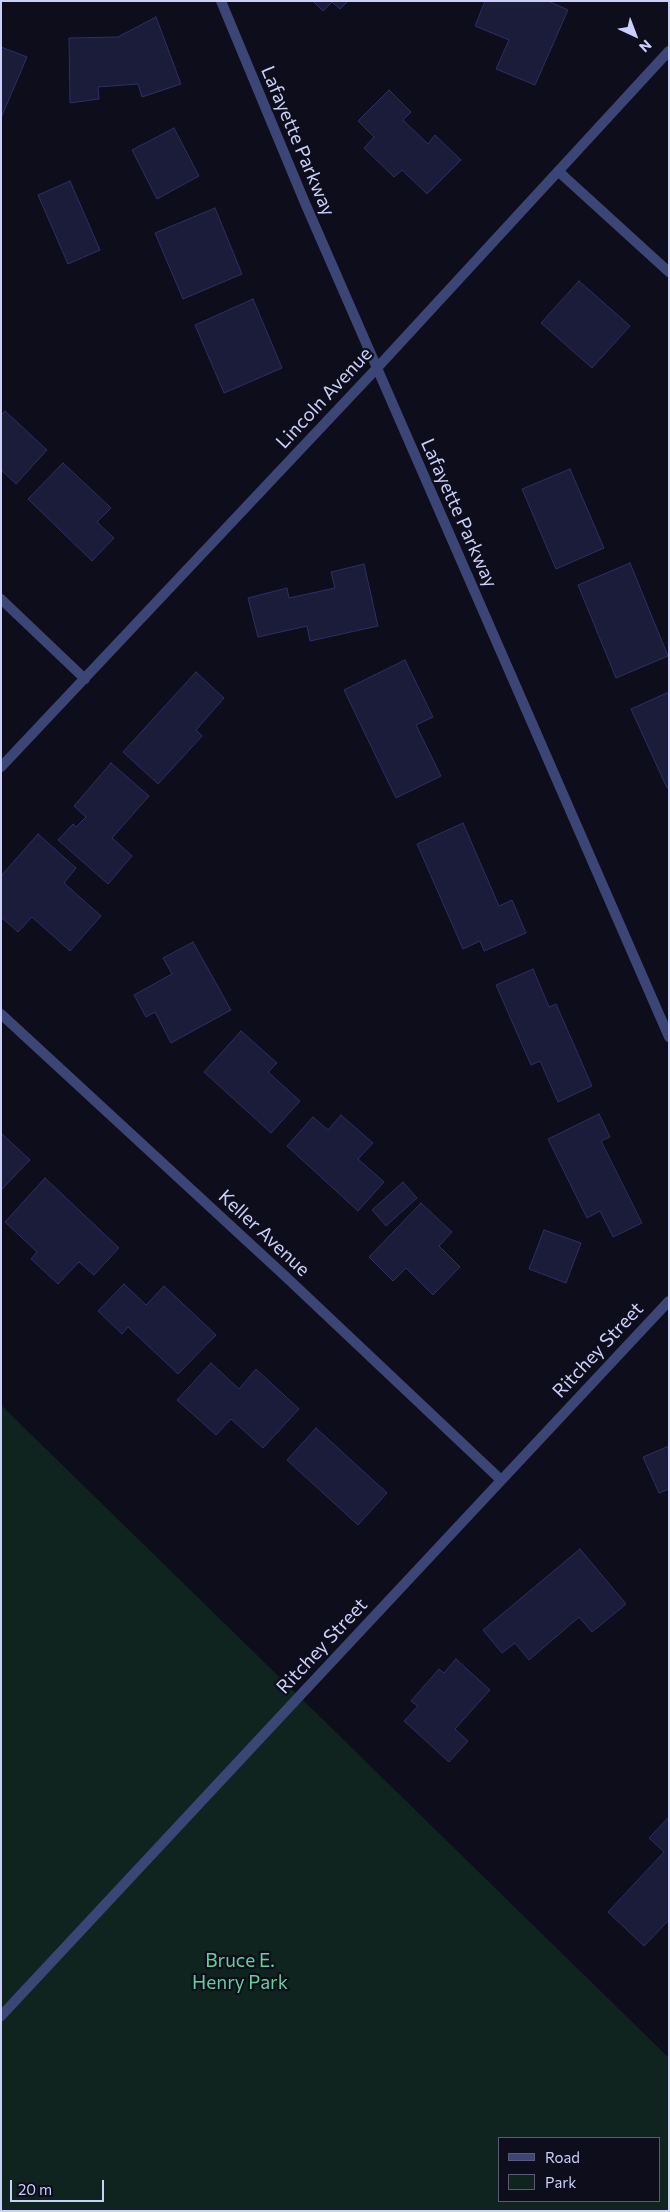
<!DOCTYPE html>
<style>
body{margin:0}
#map{position:relative;width:670px;height:2212px;overflow:hidden;background:#0d0d1b;font-family:Commissioner,sans-serif}
canvas{display:block}
.frame{position:absolute;inset:0;border:2px solid #cbd0fa;pointer-events:none}
.legend{position:absolute;left:498px;top:2137px;width:162px;height:65px;box-sizing:border-box;background:#0d0d1b;border:1px solid #595b74;margin:0;padding:6px 9px;list-style:none;font-size:15px;color:#cbd0fa}
.legend li{display:flex;align-items:center;gap:10px;height:25px}
.legend b{width:25px;border:1px solid #595b74}
.north{position:absolute;left:610px;top:10px;width:50px;height:50px;-webkit-text-stroke:4px #0d0d1b;paint-order:stroke;rotate:137deg;font-size:14px;font-weight:700;line-height:20px;text-align:center;color:#cbd0fa}
.north::after{content:'';display:block;margin:auto;width:18px;height:22px;background:#cbd0fa;clip-path:polygon(50% 0,100% 100%,50% 72%,0 100%)}
.scale{position:absolute;left:10px;top:2180px;width:94px;height:22px;box-sizing:border-box;border:2px solid #cbd0fa;border-top:0;padding-left:6px;font-size:15px;line-height:18px;white-space:nowrap;color:#cbd0fa;-webkit-text-stroke:4px #0d0d1b;paint-order:stroke}
</style>
<div id="map">
<canvas width="670" height="2212"></canvas>
<div class="frame"></div>
<ul class="legend">
<li><b style="height:6px;background:#3c4676"></b>Road</li>
<li><b style="height:14px;background:#10241f"></b>Park</li>
</ul>
<div class="north">N</div>
<div class="scale">20 m</div>
</div>
<script>
const ctx = document.querySelector('canvas').getContext('2d');
ctx.lineJoin = 'round';
function fill(path, color) { ctx.fillStyle = color; ctx.fill(path, 'evenodd'); }
const shape = rows => new Path2D(rows.map(r => 'M' + r).join(''));
function stroke(path, color, width, dash) { ctx.strokeStyle = color; ctx.lineWidth = width; ctx.lineCap = dash ? 'butt' : 'round'; ctx.setLineDash(dash || []); ctx.stroke(path); }
function label(font, color, halo, rows, align = 'center') {
  ctx.font = font + ' Commissioner,sans-serif'; ctx.lineWidth = 4.5; ctx.setLineDash([]); ctx.textBaseline = 'middle'; ctx.strokeStyle = halo; ctx.fillStyle = color; for (const [text, x, y, turn = 0] of rows) {
    ctx.save(); ctx.translate(x, y); ctx.rotate((+turn || 0) * Math.PI / 180); ctx.textAlign = isNaN(turn) ? turn : align; if (halo) ctx.strokeText(text, 0, 0); ctx.fillText(text, 0, 0); ctx.restore();
  }
}
fill(shape([
 [1,1405,669,2058,669,2211,1,2211],
 [499,2138,659,2138,659,2201,499,2201]
]), '#10241f');
const building = shape([
 [313,1,348,1,340,9,332,2,323,11,313,1],
 [485,1,548,1,568,10,535,85,496,69,509,40,475,26,485,1],
 [156,17,181,84,142,97,138,84,98,87,99,99,70,103,69,38,118,37,156,17],
 [1,47,27,57,1,118,1,47],
 [389,90,411,112,403,120,428,144,435,135,461,160,427,194,402,170,394,177,364,148,374,137,358,121,389,90],
 [174,128,199,176,157,199,132,150,174,128],
 [70,181,100,250,68,264,38,195,70,181],
 [215,208,242,274,183,299,155,233,215,208],
 [579,281,630,326,592,368,541,323,579,281],
 [253,299,282,368,224,393,195,325,253,299],
 [5,411,47,450,16,484,1,470,1,415,5,411],
 [63,463,111,508,97,522,114,538,92,561,28,499,63,463],
 [570,469,604,548,556,569,522,489,570,469],
 [630,563,668,656,616,678,578,585,630,563],
 [364,564,378,626,310,641,307,626,258,637,248,598,287,588,289,598,335,588,331,572,364,564],
 [405,660,433,717,416,725,441,776,396,798,344,690,405,660],
 [196,672,224,698,196,730,202,736,158,784,123,752,196,672],
 [669,692,669,787,667,788,631,709,669,692],
 [111,763,149,796,112,838,132,856,108,884,58,840,73,824,76,827,86,817,74,806,111,763],
 [463,823,499,906,512,900,526,933,484,951,480,941,463,949,417,844,463,823],
 [38,834,76,868,64,883,101,916,70,951,32,917,18,932,1,917,1,876,38,834],
 [193,942,231,1010,171,1043,155,1012,146,1017,134,995,172,974,163,958,193,942],
 [533,969,549,1007,556,1004,592,1086,558,1102,540,1061,531,1065,496,985,533,969],
 [241,1031,277,1063,268,1072,300,1101,271,1133,204,1072,241,1031],
 [599,1114,610,1137,601,1141,642,1223,613,1237,600,1211,587,1218,548,1139,599,1114],
 [341,1115,373,1143,358,1159,384,1182,358,1211,287,1146,313,1117,328,1130,341,1115],
 [1,1133,30,1160,1,1190,1,1133],
 [45,1178,119,1248,94,1275,79,1262,58,1284,31,1259,37,1252,5,1222,45,1178],
 [403,1182,417,1198,386,1226,372,1210,403,1182],
 [421,1203,452,1232,439,1246,460,1267,433,1295,406,1268,393,1281,369,1257,421,1203],
 [544,1230,581,1243,566,1283,529,1269,544,1230],
 [124,1284,146,1305,164,1286,216,1335,178,1374,128,1327,122,1334,98,1311,124,1284],
 [211,1363,239,1389,256,1369,299,1409,263,1448,231,1419,216,1435,177,1400,211,1363],
 [316,1428,387,1493,358,1525,287,1460,316,1428],
 [669,1446,669,1489,659,1493,643,1457,669,1446],
 [580,1549,626,1604,592,1632,579,1617,529,1660,515,1643,502,1653,483,1630,580,1549],
 [456,1659,490,1690,455,1729,468,1741,449,1762,404,1721,418,1706,411,1701,439,1669,444,1673,456,1659],
 [669,1817,669,1920,644,1946,608,1912,664,1852,649,1838,669,1817]
]);
fill(building, '#1b1b3a');
stroke(building, '#2f2f64', 1);
stroke(shape([
 [1,2016,308,1687]
]), '#3c4676', 10);
stroke(shape([
 [221,1,305,203,669,1037],
 [558,171,669,272],
 [1,599,85,679],
 [1,767,377,368,669,51],
 [1,1014,285,1276,501,1480],
 [308,1687,669,1301]
]), '#3c4676', 10);
label('19px', '#cbd0fa', '#0d0d1b', [
 ["Lafayette Parkway",298,141,67],
 ["Lincoln Avenue",324,398,-47],
 ["Lafayette Parkway",459,513,66],
 ["Keller Avenue",264,1233,43],
 ["Ritchey Street",598,1350,-47],
 ["Ritchey Street",322,1646,-47]
]);
label('19px', '#60d29d', '#0d0d1b', [
 ["Bruce E.",240,1961],
 ["Henry Park",240,1983]
]);
</script>
